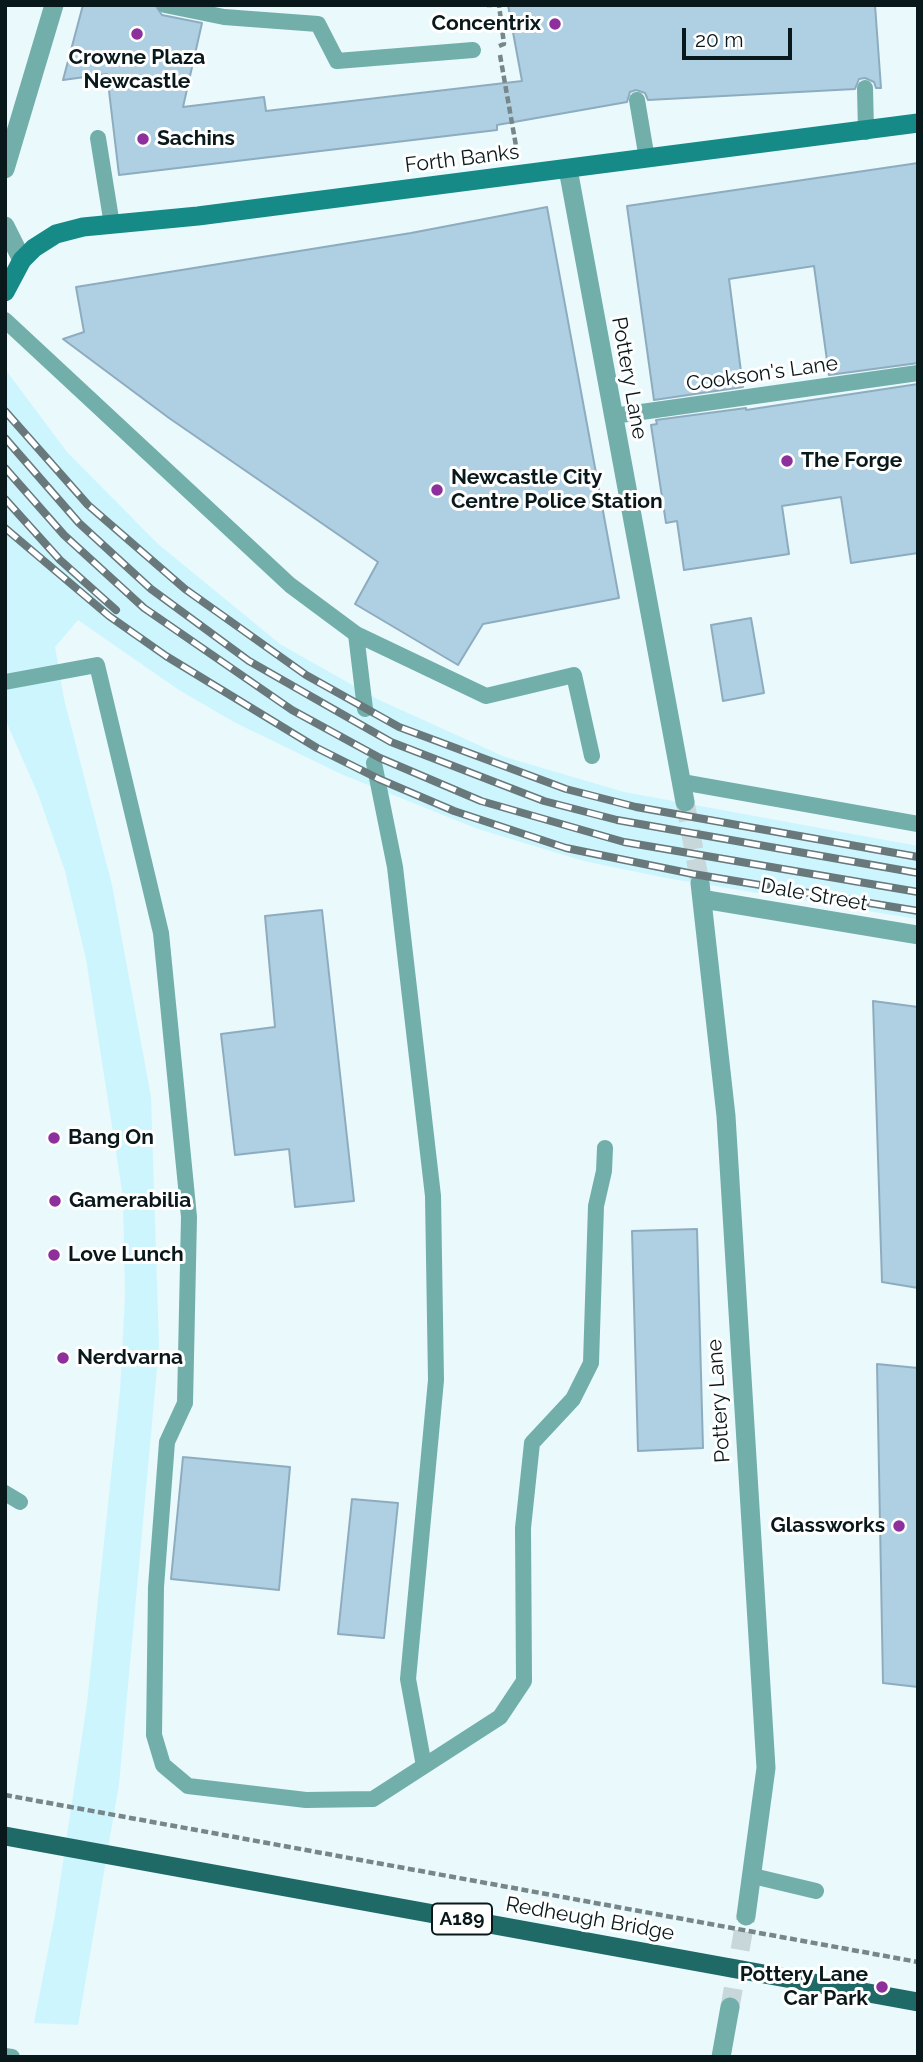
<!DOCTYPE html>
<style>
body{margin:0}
#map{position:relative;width:923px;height:2062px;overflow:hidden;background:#e9f9fc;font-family:Raleway,sans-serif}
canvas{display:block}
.frame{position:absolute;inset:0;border:7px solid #09181b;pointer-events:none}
.scale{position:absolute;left:682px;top:28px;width:110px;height:32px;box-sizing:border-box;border:4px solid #09181b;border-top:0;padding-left:9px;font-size:21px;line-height:24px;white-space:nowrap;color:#09181b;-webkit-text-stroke:5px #fff;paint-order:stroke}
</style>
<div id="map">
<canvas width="923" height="2062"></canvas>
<div class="frame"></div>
<div class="scale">20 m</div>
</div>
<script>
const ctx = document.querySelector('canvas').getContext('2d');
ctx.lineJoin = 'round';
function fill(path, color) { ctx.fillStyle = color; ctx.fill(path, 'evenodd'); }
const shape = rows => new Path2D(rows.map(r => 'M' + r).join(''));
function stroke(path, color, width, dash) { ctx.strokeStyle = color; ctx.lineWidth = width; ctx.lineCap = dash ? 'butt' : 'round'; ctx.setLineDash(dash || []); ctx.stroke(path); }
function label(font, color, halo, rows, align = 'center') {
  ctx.font = font + ' Raleway,sans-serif'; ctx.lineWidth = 6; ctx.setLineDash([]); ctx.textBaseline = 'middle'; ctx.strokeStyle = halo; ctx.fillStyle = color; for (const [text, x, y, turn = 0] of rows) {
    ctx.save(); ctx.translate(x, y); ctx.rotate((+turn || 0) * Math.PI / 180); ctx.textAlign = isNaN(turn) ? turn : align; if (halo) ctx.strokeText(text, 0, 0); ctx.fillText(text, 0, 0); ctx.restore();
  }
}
fill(shape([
 [5,369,67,452,158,544,280,644,377,699,505,757,624,792,918,846,917,919,666,878,584,861,478,829,341,774,234,722,179,690,78,620,55,647,64,699,112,885,151,1097,159,1346,119,1784,78,2025,34,2023,55,1915,87,1703,120,1391,125,1297,123,1197,86,959,65,871,38,794,5,719]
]), '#cdf5fe');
const building = shape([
 [83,5,155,5,162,15,202,23,183,107,264,97,266,111,522,81,508,5,875,5,881,88,876,88,874,82,865,78,859,79,855,89,648,100,645,93,636,90,630,92,627,102,497,125,497,130,119,175,107,74,63,80,83,5],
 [918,163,918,363,829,375,814,266,729,279,743,387,654,400,627,206,918,163],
 [547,207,619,598,483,624,458,665,355,604,378,562,169,418,63,339,84,332,76,287,411,233,547,207],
 [918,384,918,553,851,563,841,497,782,506,789,554,684,570,677,521,666,523,651,425,657,424,656,420,746,408,746,410,918,384],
 [751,618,764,693,723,701,711,625,751,618],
 [322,910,354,1201,295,1207,289,1149,235,1155,221,1034,275,1027,265,916,322,910],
 [873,1001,918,1007,918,1288,882,1282,873,1001],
 [697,1229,703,1448,638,1451,632,1231,697,1229],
 [877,1364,918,1368,918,1687,883,1683,877,1364],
 [183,1457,290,1467,279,1590,171,1579,183,1457],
 [352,1499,398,1503,384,1638,338,1634,352,1499]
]);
fill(building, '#afcfe2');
stroke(building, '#8eacbf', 2);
stroke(shape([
 [685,802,700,883],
 [730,2007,746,1916]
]), '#c7d7da', 19, [19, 10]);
stroke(shape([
 [487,5,492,5],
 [499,46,504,44,499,5],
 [500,55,516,146]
]), '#778689', 4.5, [7, 3.5]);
stroke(shape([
 [165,5,224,17,318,24,337,61,473,50],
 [865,88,866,132],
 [637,100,647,159],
 [98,138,112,225],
 [5,320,290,585,356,634,486,696,574,675,592,756],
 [613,416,918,373],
 [356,634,365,709],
 [5,682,97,665,161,933,189,1217,185,1403,167,1442,156,1587,154,1735,163,1765,188,1786,306,1800,373,1799,500,1717,524,1681,523,1528,532,1443,573,1399,591,1363,596,1206,604,1171,605,1148],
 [374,763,395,867,433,1196,436,1380,408,1679,424,1766],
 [682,782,918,824],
 [5,1493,20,1502],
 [753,1876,816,1891],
 [5,2056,12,2057]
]), '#72aeaa', 16);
stroke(shape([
 [568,169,685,802],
 [700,883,726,1116,766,1768,746,1916],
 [702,899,918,935],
 [721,2057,730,2007]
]), '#72aeaa', 19);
stroke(shape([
 [5,169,54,5],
 [5,226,22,260]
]), '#72aeaa', 19);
stroke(shape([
 [5,292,22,260,34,248,56,234,83,227,198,216,918,123]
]), '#158a86', 19);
const rail = shape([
 [5,411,88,505,185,589,306,675,399,727,566,789,636,807,918,857],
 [5,438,79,523,151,589,249,661,391,742,544,801,617,820,918,873],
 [5,468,64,535,144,608,292,710,380,758,481,801,624,842,918,892],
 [5,499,60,560,116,610],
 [5,528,109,616,166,656,317,748,379,779,454,811,566,848,693,874,918,911]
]);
stroke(rail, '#68787b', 8);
stroke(rail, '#fff', 5, [16]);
stroke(shape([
 [5,1795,918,1962]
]), '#778689', 4.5, [7, 3.5]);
stroke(shape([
 [5,1836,918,2002]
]), '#1f6966', 19);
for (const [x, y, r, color] of [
 [555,24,7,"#8d309b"],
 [137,34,7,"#8d309b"],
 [143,139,7,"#8d309b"],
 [787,461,7,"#8d309b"],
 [437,490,7,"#8d309b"],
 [54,1138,7,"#8d309b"],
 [55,1201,7,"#8d309b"],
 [54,1255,7,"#8d309b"],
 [63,1358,7,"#8d309b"],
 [899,1526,7,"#8d309b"],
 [882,1987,7,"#8d309b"]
]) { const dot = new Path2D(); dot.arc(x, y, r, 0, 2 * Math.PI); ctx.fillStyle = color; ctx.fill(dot); stroke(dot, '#fff', 2.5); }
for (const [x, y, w] of [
 [462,1919,60]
]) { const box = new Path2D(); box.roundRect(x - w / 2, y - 15.5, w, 31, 5); ctx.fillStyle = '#fff'; ctx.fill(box); stroke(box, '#09181b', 2); }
label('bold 19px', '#09181b', null, [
 ["A189",462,1919]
]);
label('bold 21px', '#09181b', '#fff', [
 ["Concentrix",541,24,"right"],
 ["Crowne Plaza",137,58,"center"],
 ["Newcastle",137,82,"center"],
 ["Sachins",157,139],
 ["The Forge",801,461],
 ["Newcastle City",451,478],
 ["Centre Police Station",451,502],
 ["Bang On",68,1138],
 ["Gamerabilia",69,1201],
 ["Love Lunch",68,1255],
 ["Nerdvarna",77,1358],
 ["Glassworks",885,1526,"right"],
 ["Pottery Lane",868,1975,"right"],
 ["Car Park",868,1999,"right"]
], 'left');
label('21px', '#09181b', '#fff', [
 ["Forth Banks",462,159,-7],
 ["Cookson's Lane",762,374,-8],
 ["Pottery Lane",629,378,80],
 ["Dale Street",814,895,10],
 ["Pottery Lane",719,1401,-94],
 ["Redheugh Bridge",590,1919,10]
]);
</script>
